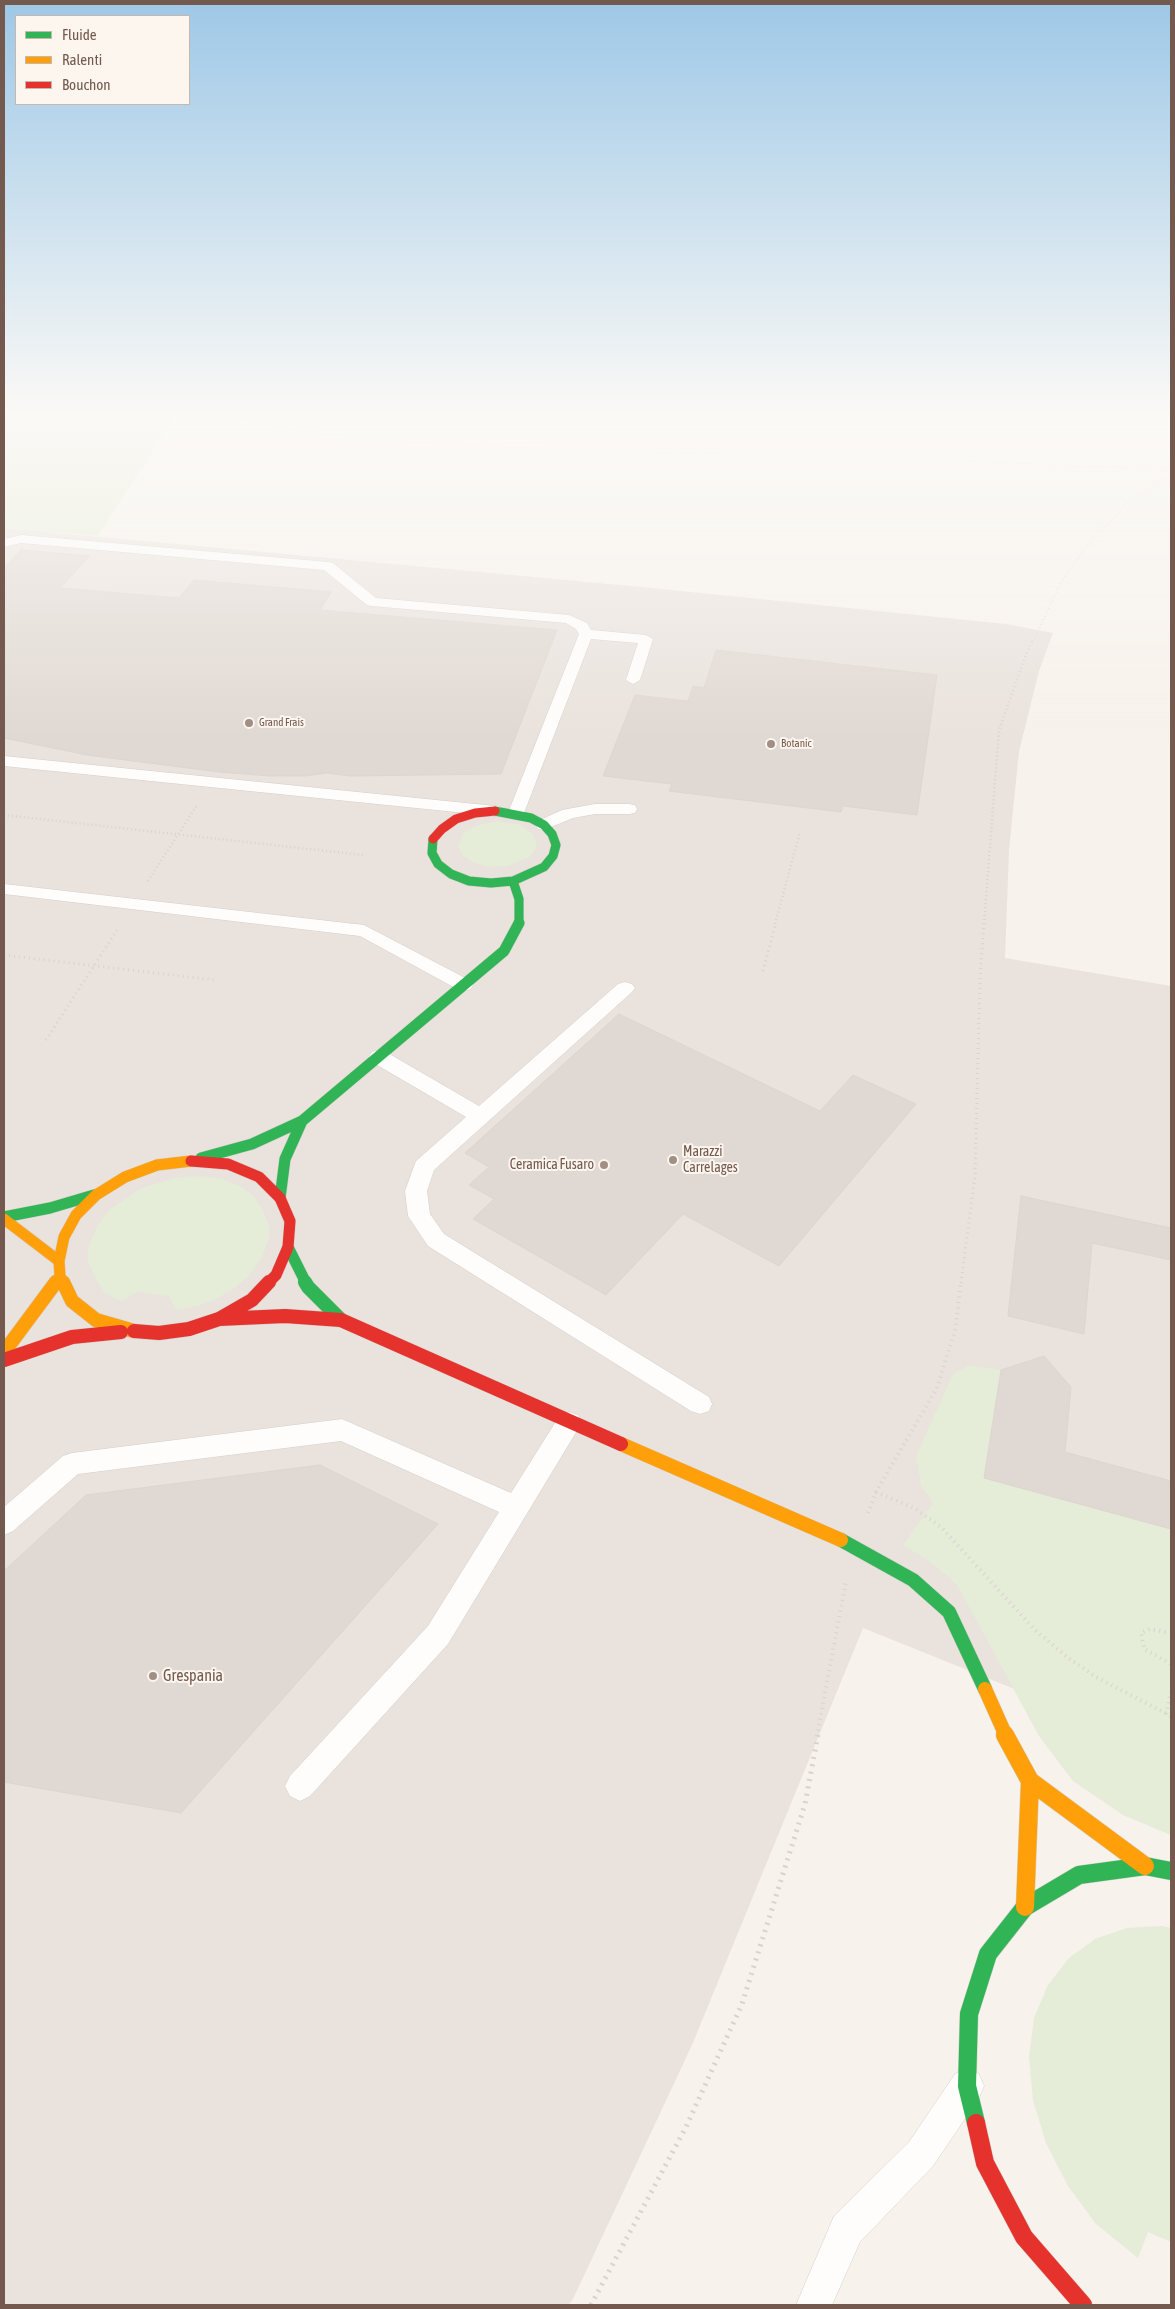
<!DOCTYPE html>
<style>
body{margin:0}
#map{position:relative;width:1175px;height:2309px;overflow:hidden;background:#f7f2ec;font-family:"Asap Condensed",sans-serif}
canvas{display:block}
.frame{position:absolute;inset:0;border:5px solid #73594e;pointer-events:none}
.legend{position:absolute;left:15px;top:15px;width:175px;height:90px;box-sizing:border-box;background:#fdf6ef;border:1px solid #c6b7af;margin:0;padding:6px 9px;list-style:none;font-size:15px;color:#73594e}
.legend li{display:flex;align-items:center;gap:10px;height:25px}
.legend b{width:25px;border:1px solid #c6b7af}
</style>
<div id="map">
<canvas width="1175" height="2309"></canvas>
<div class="frame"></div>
<ul class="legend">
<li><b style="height:6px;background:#30b455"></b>Fluide</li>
<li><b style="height:6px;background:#ff9f0a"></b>Ralenti</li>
<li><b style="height:6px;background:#e5322d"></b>Bouchon</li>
</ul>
</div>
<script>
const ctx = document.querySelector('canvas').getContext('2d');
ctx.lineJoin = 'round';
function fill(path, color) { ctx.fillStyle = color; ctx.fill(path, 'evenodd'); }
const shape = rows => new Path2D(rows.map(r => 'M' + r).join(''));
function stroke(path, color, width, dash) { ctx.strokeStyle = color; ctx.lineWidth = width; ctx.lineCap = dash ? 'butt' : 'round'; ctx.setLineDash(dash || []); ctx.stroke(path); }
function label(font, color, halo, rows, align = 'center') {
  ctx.font = font + ' "Asap Condensed",sans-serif'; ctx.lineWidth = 4; ctx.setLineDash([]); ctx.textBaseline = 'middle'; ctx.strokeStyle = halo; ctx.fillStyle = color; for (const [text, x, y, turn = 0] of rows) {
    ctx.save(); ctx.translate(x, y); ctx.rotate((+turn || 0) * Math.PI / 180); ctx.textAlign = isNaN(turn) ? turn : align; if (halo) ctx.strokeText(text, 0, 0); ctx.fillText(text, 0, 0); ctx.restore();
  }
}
fill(shape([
 [4,528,632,586,1006,624,1053,633,1039,671,1019,751,1009,850,1005,958,1171,986,1171,1752,863,1628,692,2045,573,2299,568,2305,4,2305]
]), '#e9e2dd');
fill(shape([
 [4,416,175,416,98,536,4,528],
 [498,821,521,825,532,833,537,842,536,848,530,857,508,866,490,867,474,863,463,856,458,847,463,833,475,826],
 [201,1176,222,1179,240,1186,254,1196,263,1210,269,1225,269,1238,262,1258,250,1275,235,1288,218,1298,199,1306,176,1310,168,1296,137,1292,121,1302,104,1292,95,1278,88,1263,88,1248,96,1228,109,1210,141,1188,179,1177],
 [969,1365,1001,1370,984,1478,1171,1529,1171,1835,1123,1815,1073,1781,1039,1736,957,1585,933,1564,903,1545,933,1503,921,1486,916,1456,953,1374],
 [1162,1926,1171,1928,1171,2242,1148,2232,1138,2258,1096,2224,1068,2186,1046,2143,1033,2100,1029,2057,1034,2018,1048,1985,1069,1958,1095,1939,1127,1928]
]), '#e5ecd8');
const building = shape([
 [21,550,90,556,60,588,179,598,194,580,331,592,320,610,557,630,501,774,350,776,327,773,305,776,271,776,219,772,87,755,4,738,4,568,21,550],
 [716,650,937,675,917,815,843,806,841,812,669,791,672,784,603,776,635,695,688,701,693,686,704,688,716,650],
 [619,1014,820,1111,853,1075,916,1104,779,1266,683,1214,606,1295,473,1219,494,1199,469,1185,489,1167,465,1153,619,1014],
 [1021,1196,1171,1228,1171,1260,1092,1243,1084,1334,1008,1316,1021,1196],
 [1044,1356,1071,1387,1065,1452,1171,1481,1171,1529,984,1478,1001,1370,1044,1356],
 [320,1465,438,1524,181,1813,4,1782,4,1571,86,1495,320,1465]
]);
fill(building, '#e0d8d2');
stroke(building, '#dfd5cf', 1);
const lane = shape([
 [21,535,328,562,333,563,376,598,569,615,587,623,591,630,646,635,653,639,640,680,633,684,626,680,638,643,591,639,524,813,522,817,516,818,510,817,508,813,579,634,576,629,566,623,372,606,367,605,324,570,21,543,4,547,4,539,21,535],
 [4,756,495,806,501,807,503,811,501,815,495,816,4,766,4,756],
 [595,804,629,804,635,805,637,809,635,813,629,814,595,814,573,818,544,830,538,829,536,825,538,821,562,810,595,804],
 [4,884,364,925,471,981,473,985,471,989,464,991,457,989,360,936,4,894,4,884],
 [625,982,632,984,635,988,632,992,434,1170,427,1191,430,1214,444,1234,709,1397,712,1404,709,1411,700,1414,691,1411,428,1246,408,1216,405,1191,416,1161,466,1117,372,1062,369,1057,372,1052,379,1050,386,1052,479,1106,618,984,625,982],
 [569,1412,578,1415,581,1422,578,1429,448,1644,310,1796,300,1801,290,1796,285,1786,290,1776,428,1626,499,1512,341,1441,78,1474,13,1531,4,1535,4,1507,63,1456,72,1453,342,1419,511,1493,560,1415,569,1412],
 [967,2069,979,2074,984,2086,979,2098,933,2166,860,2242,832,2305,796,2305,834,2216,909,2142,955,2074,967,2069]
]);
const fastFar3 = shape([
 [433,839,432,853,438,864,451,874,469,881,491,883,513,881,544,867,553,856,556,845,552,834,544,825,531,818,495,811],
 [513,881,519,899,519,924]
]);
const fastFar2 = shape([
 [201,1158,252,1144,302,1121,504,951,519,923],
 [280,1198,285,1159,302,1121],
 [4,1217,50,1208,94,1195],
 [288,1247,306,1283]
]);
const fastFar1 = shape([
 [305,1282,308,1287,341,1320],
 [841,1540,913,1580,949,1612,985,1689]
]);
const fast = shape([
 [976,2123,967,2086,969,2014,988,1954,1025,1907,1079,1875,1145,1866,1171,1871]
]);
const slowFar2 = shape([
 [4,1219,59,1261],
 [55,1283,60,1276],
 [63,1283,60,1276,59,1261,64,1237,76,1215,96,1195,125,1177,157,1165,191,1161]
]);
const slowFar1 = shape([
 [63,1282,72,1301,96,1320,134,1331],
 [4,1352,56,1282],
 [621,1444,841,1540],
 [985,1689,1006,1736]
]);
const slow = shape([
 [1005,1735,1030,1781,1145,1866],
 [1025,1907,1030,1781]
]);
const jamFar3 = shape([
 [433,839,442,829,456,819,475,813,495,811]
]);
const jamFar2 = shape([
 [191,1161,228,1164,259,1177,280,1198,290,1221,288,1247,276,1275,268,1283]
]);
const jamFar1 = shape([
 [219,1319,285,1316,341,1320,621,1444],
 [134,1331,159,1333,189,1329,219,1319,252,1300,269,1282],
 [4,1360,72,1337,121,1332]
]);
const jam = shape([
 [976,2123,985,2163,1024,2237,1083,2305]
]);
stroke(lane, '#d6cfca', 1);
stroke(fastFar3, '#d6cec8', 10);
stroke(fastFar2, '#d6cec8', 12);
stroke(fastFar1, '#d6cec8', 15);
stroke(fast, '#d6cec8', 19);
stroke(slowFar2, '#d6cec8', 12);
stroke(slowFar1, '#d6cec8', 15);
stroke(slow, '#d6cec8', 19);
stroke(jamFar3, '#d6cec8', 10);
stroke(jamFar2, '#d6cec8', 12);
stroke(jamFar1, '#d6cec8', 15);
stroke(jam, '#d6cec8', 19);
stroke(shape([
 [236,416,291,430,408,442,615,452,902,458,1171,470],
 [1033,641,1061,582,1087,546,1128,502,1154,484,1171,476]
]), '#d9d2cf', 2, [0.5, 2.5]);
stroke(shape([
 [4,815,363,855],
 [148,881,197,805],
 [775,924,800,832],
 [984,924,999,730,1025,657,1033,639]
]), '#d9d2cf', 2.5, [1, 3]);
stroke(shape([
 [4,955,214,980],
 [763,971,776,923],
 [46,1040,119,927],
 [961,1283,975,1175,980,977,984,923]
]), '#d9d2cf', 3, [1, 4]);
stroke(shape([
 [876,1492,916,1509,942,1528,1035,1630,1067,1657,1096,1677,1171,1716],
 [868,1513,876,1492,937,1388,955,1330,961,1282],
 [1171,1633,1150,1629,1141,1633,1144,1649,1171,1664],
 [1166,1714,1171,1692],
 [817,1736,846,1581]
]), '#d9d2cf', 4, [1, 4.5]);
stroke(shape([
 [591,2305,686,2127,742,2004,805,1804,818,1735]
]), '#d9d2cf', 5, [2, 5.5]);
fill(lane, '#fefdfc');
stroke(fastFar3, '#30b455', 9);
stroke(fastFar2, '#30b455', 11);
stroke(fastFar1, '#30b455', 14);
stroke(fast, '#30b455', 18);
stroke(slowFar2, '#ff9f0a', 11);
stroke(slowFar1, '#ff9f0a', 14);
stroke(slow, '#ff9f0a', 18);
stroke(jamFar3, '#e5322d', 9);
stroke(jamFar2, '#e5322d', 11);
stroke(jamFar1, '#e5322d', 14);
stroke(jam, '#e5322d', 18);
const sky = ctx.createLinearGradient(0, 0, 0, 739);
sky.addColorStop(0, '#9ec8e7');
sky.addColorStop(0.56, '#fbf9f6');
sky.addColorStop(1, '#fbf9f600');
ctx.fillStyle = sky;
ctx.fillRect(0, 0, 1175, 739);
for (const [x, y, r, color] of [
 [249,723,5,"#a18f85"],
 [771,744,5,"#a18f85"],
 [673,1160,5,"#a18f85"],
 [604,1165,5,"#a18f85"],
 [153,1676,5,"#a18f85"]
]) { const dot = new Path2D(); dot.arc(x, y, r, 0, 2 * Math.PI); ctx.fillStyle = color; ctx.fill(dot); stroke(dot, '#fdf6ef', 2); }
label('11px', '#73594e', '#fdf6ef', [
 ["Grand Frais",259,723],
 ["Botanic",781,744]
], 'left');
label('14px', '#73594e', '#fdf6ef', [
 ["Marazzi",683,1152],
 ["Carrelages",683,1168],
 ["Ceramica Fusaro",594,1165,"right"]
], 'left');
label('16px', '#73594e', '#fdf6ef', [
 ["Grespania",163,1676]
], 'left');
</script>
